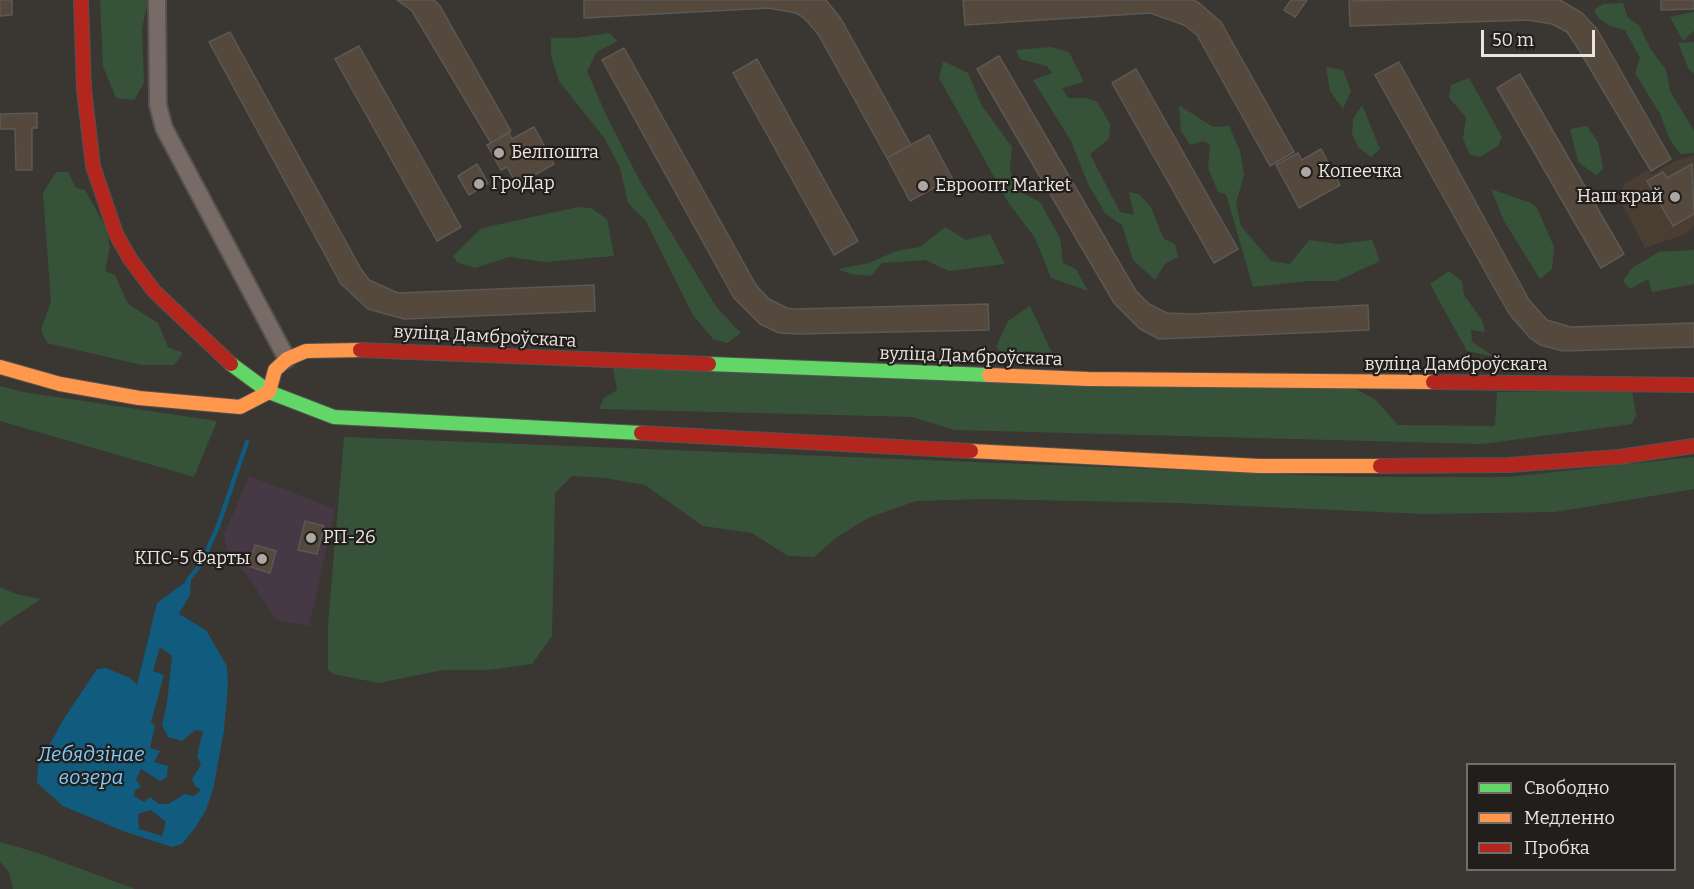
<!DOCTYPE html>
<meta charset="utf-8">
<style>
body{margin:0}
#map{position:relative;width:1694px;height:889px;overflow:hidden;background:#3a3632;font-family:Bitter,serif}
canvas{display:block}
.legend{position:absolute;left:1466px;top:763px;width:210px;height:108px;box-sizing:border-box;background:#221e1b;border:2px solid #726d6a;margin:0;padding:8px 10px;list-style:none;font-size:18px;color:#e9e4e0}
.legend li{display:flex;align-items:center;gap:12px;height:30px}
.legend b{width:30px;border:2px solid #726d6a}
.scale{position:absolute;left:1481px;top:30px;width:114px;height:27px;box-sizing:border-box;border:3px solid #e9e4e0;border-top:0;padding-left:8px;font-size:18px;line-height:21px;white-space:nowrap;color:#e9e4e0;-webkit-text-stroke:4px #221e1b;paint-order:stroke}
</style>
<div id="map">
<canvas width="1694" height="889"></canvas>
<ul class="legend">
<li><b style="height:8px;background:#63d668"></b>Свободно</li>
<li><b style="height:8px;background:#ff974d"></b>Медленно</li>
<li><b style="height:8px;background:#b3261e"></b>Пробка</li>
</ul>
<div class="scale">50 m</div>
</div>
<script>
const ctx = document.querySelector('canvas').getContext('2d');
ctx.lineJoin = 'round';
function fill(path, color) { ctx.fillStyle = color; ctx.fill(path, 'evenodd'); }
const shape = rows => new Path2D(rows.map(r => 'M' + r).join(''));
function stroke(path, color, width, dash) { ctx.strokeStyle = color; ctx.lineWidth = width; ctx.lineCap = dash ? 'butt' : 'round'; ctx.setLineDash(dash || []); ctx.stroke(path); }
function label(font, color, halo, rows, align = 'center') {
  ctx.font = font + ' Bitter,serif'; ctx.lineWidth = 4.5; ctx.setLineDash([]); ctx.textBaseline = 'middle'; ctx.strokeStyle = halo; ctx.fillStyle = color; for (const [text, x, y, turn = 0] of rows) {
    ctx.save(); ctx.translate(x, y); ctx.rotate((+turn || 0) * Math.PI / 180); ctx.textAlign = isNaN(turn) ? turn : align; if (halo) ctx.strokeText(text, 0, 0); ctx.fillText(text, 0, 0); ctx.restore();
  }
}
fill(shape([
 [1694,155,1694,226,1686,234,1645,248,1619,198,1624,184,1648,170,1652,175,1673,162]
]), '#4a3e33');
fill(shape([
 [249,476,335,509,309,626,275,619,250,579,229,557,224,535]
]), '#463945');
fill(shape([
 [100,0,148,0,142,29,144,83,134,100,116,98,103,66],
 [1623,3,1628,18,1639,25,1650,48,1666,70,1670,91,1694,131,1694,153,1680,154,1669,138,1660,114,1635,73,1640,58,1625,30,1610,26,1598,18,1594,10,1603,4],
 [1694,12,1694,31,1683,41,1670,17],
 [610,33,617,41,597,52,587,71,607,117,641,183,717,308,741,333,727,343,713,339,693,315,646,221,628,203,620,168,605,139,559,81,551,56,551,38,576,38],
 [1694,42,1694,73,1689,70,1678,43],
 [1051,47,1069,52,1084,82,1062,88,1068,98,1086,98,1097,102,1110,124,1109,139,1090,154,1120,212,1134,215,1129,192,1139,194,1151,207,1164,239,1175,244,1178,257,1165,264,1155,280,1133,260,1122,225,1105,213,1088,184,1071,141,1033,80,1052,73,1047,66,1020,59,1016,50],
 [943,61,968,73,982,106,1012,147,1010,167,1014,188,1040,202,1060,238,1063,263,1076,269,1088,291,1051,278,1035,238,1008,202,939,78],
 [1326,67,1343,70,1351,91,1343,109,1330,91],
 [1469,78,1502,137,1498,146,1480,157,1470,155,1463,139,1466,117,1449,98,1451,85],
 [1179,105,1213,127,1229,126,1240,151,1244,175,1236,203,1241,226,1271,261,1290,264,1309,240,1338,244,1372,240,1380,261,1337,281,1308,281,1253,287,1226,194,1218,192,1208,168,1210,144,1203,141,1190,145,1181,131],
 [1362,105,1380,149,1371,157,1358,147,1352,134,1353,119],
 [1587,126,1598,142,1603,168,1597,176,1578,162,1570,129],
 [56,172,68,172,76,188,85,190,106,228,110,247,105,271,115,275,128,304,158,323,168,347,183,353,174,365,142,365,47,343,41,330,51,301,43,193],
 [1491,189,1531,203,1537,208,1554,247,1552,269,1540,279,1504,221],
 [578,207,591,208,607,219,614,256,545,262,509,257,475,268,457,262,453,256,482,228],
 [945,227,966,240,990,234,1005,264,949,271,925,260,882,263,871,276,850,274,838,269,869,263,896,251,920,247],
 [1694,250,1694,284,1652,292,1648,279,1630,289,1623,281,1632,268,1659,252],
 [1449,271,1462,281,1464,295,1482,320,1485,332,1471,330,1472,342,1495,357,1467,351,1430,284],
 [1030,306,1053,355,1027,351,1004,355,996,347,1008,321],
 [613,368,1354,388,1376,400,1398,425,1495,426,1497,392,1632,390,1636,415,1632,424,1482,444,955,430,912,417,599,409,604,398,617,390],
 [0,386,23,392,217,421,194,477,0,421],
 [344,437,1354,477,1508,477,1694,457,1694,489,1555,512,1424,514,1176,503,984,499,916,501,868,518,837,537,814,557,788,556,752,533,703,526,645,485,605,478,572,476,555,493,552,636,532,664,489,670,443,670,379,683,333,674,328,670,328,624],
 [0,587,16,594,41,599,0,626],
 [0,842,35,852,135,889,13,889,9,872,0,862]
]), '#365339');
fill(shape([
 [191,578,190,595,179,614,206,630,227,666,228,685,224,730,213,790,206,810,195,828,182,844,172,847,123,831,63,806,37,783,38,766,63,720,97,669,106,668,130,678,137,685,157,603],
 [160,647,172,656,167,703,162,725,168,737,182,741,195,730,203,731,197,756,201,765,192,779,195,786,201,790,194,796,185,794,168,804,159,804,150,797,144,802,134,796,135,790,141,787,136,780,141,769,160,781,167,777,168,766,154,762,160,751,150,748,155,726,151,722,164,675,153,671],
 [151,810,166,822,162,836,139,829,138,814]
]), '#115b7e');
stroke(shape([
 [187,582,202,562,218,526,247,442]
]), '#115b7e', 4.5);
const building = shape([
 [0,0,12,0,12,15,0,16,0,0],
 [397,0,434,0,440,6,511,131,491,143,412,11,397,0],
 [584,0,826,0,841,19,911,145,887,158,818,34,804,18,796,13,768,8,584,18,584,0],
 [963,0,1193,0,1199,3,1221,22,1294,152,1270,166,1197,35,1184,25,1150,13,965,25,963,0],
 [1291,0,1307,0,1295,17,1284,10,1291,0],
 [1405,0,1560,0,1582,13,1597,29,1671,159,1651,171,1579,50,1567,32,1552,24,1528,20,1350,26,1349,1,1405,0],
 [1661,0,1694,0,1694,9,1661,10,1661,0],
 [230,32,361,269,369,280,398,293,594,285,595,311,404,319,368,309,341,284,209,42,230,32],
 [359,46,461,227,437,241,335,59,359,46],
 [624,48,756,285,769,299,787,308,795,309,988,304,989,330,798,334,779,333,760,324,734,298,602,60,624,48],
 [999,56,1136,291,1149,304,1167,313,1192,314,1368,305,1369,330,1159,339,1140,329,1114,303,977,69,999,56],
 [757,59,858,241,834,255,733,73,757,59],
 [1399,62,1529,300,1547,320,1571,327,1694,323,1694,347,1563,351,1540,345,1530,338,1510,315,1495,289,1375,75,1399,62],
 [1136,69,1238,249,1214,263,1112,83,1136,69],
 [1520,74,1624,254,1601,268,1497,88,1520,74],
 [37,113,37,128,32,128,32,170,16,170,15,129,0,129,0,114,37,113],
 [534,127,554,164,517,185,507,167,501,170,487,145,509,133,512,139,534,127],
 [929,135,952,178,910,201,887,158,929,135],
 [1321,149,1340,185,1299,208,1276,165,1298,153,1302,160,1321,149],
 [477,164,488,183,469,195,458,176,477,164],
 [1692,164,1694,214,1673,226,1647,181,1663,172,1667,178,1692,164],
 [305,521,324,526,317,554,298,550,305,521],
 [255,545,276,551,270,573,248,566,255,545]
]);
fill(building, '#54493c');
stroke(building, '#5c5855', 1.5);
const street = shape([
 [157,0,158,105,164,128,287,359]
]);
const fast = shape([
 [231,364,269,392,334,417,641,433],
 [709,364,989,375]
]);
const slow = shape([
 [0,367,60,384,139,398,240,407,269,392,275,370,287,359,306,351,360,350],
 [989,375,1088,379,1433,382],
 [971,451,1259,466,1380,466]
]);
const jam = shape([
 [81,0,84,89,93,166,116,234,130,259,154,291,231,364],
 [360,350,709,364],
 [1433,382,1694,385],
 [641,433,971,451],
 [1380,466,1508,465,1619,457,1694,446]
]);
stroke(street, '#55524f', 20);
stroke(fast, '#55524f', 16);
stroke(slow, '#55524f', 16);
stroke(jam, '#55524f', 16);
stroke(street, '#786b65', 16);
stroke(fast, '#63d668', 14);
stroke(slow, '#ff974d', 14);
stroke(jam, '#b3261e', 14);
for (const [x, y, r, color] of [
 [499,153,6,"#aca7a3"],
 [1306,172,6,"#aca7a3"],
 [479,184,6,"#aca7a3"],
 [923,186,6,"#aca7a3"],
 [1675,197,6,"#aca7a3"],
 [311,538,6,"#aca7a3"],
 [262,559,6,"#aca7a3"]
]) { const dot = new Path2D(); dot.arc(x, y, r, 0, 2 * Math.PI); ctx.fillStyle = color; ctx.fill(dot); stroke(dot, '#221e1b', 2); }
label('18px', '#e9e4e0', '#221e1b', [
 ["Белпошта",511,153],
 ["Копеечка",1318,172],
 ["ГроДар",491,184],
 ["Евроопт Market",935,186],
 ["Наш край",1663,197,"right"],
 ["РП-26",323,538],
 ["КПС-5 Фарты",250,559,"right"]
], 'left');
label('18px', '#e9e4e0', '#221e1b', [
 ["вуліца Дамброўскага",485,337,3],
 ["вуліца Дамброўскага",971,357,2],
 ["вуліца Дамброўскага",1456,365]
]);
label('italic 20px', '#7fcbfa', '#221e1b', [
 ["Лебядзінае",91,755],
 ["возера",91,778]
]);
</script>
